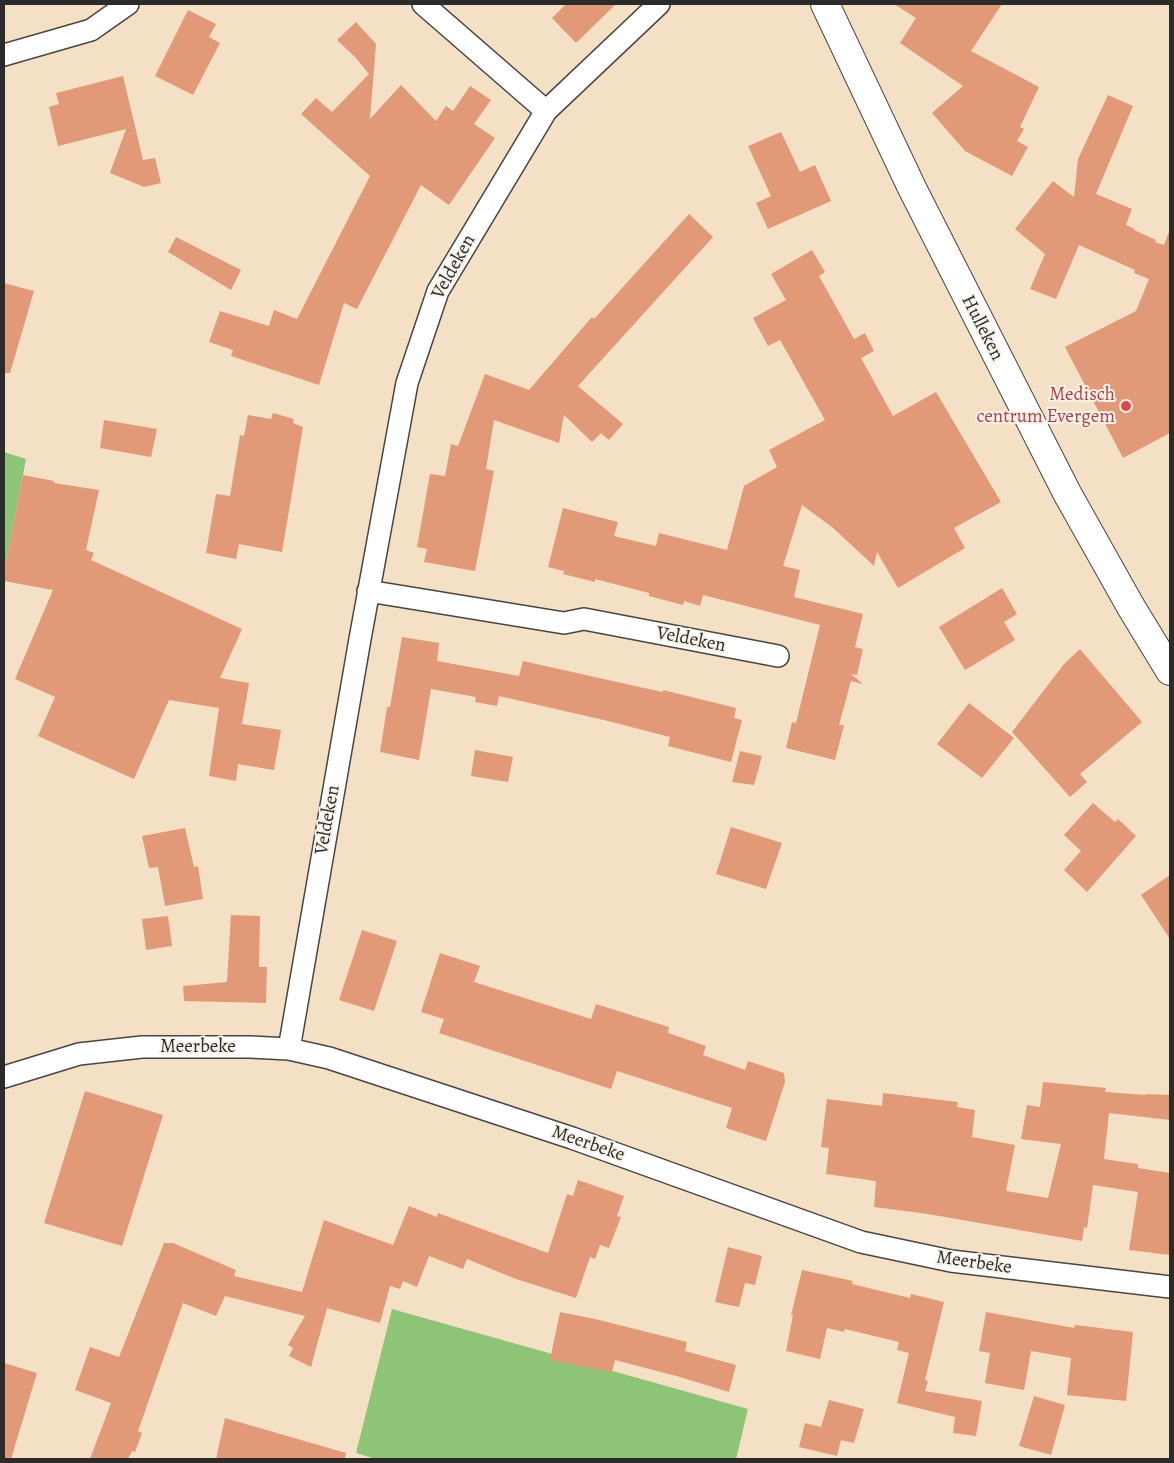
<!DOCTYPE html>
<style>
body{margin:0}
#map{position:relative;width:1174px;height:1463px;overflow:hidden;background:#f4e0c4;font-family:Alegreya,serif}
canvas{display:block}
.frame{position:absolute;inset:0;border:5px solid #2b2b2b;pointer-events:none}
</style>
<div id="map">
<canvas width="1174" height="1463"></canvas>
<div class="frame"></div>
</div>
<script>
const ctx = document.querySelector('canvas').getContext('2d');
ctx.lineJoin = 'round';
function fill(path, color) { ctx.fillStyle = color; ctx.fill(path, 'evenodd'); }
const shape = rows => new Path2D(rows.map(r => 'M' + r).join(''));
function stroke(path, color, width, dash) { ctx.strokeStyle = color; ctx.lineWidth = width; ctx.lineCap = dash ? 'butt' : 'round'; ctx.setLineDash(dash || []); ctx.stroke(path); }
function label(font, color, halo, rows, align = 'center') {
  ctx.font = font + ' Alegreya,serif'; ctx.lineWidth = 4; ctx.setLineDash([]); ctx.textBaseline = 'middle'; ctx.strokeStyle = halo; ctx.fillStyle = color; for (const [text, x, y, turn = 0] of rows) {
    ctx.save(); ctx.translate(x, y); ctx.rotate((+turn || 0) * Math.PI / 180); ctx.textAlign = isNaN(turn) ? turn : align; if (halo) ctx.strokeText(text, 0, 0); ctx.fillText(text, 0, 0); ctx.restore();
  }
}
fill(shape([
 [4,452,26,459,4,573],
 [392,1309,748,1409,736,1459,376,1459,356,1453]
]), '#8dc476');
fill(shape([
 [566,4,616,4,576,43,552,18],
 [894,4,1002,4,971,51,1039,87,1020,127,1024,129,1017,141,1028,147,1012,176,965,151,932,113,963,86,900,43,916,18],
 [188,10,216,24,209,37,220,43,193,95,155,76],
 [356,22,376,44,370,119,401,85,436,121,446,106,453,111,470,86,491,100,474,124,495,138,449,205,421,185,357,309,344,303,319,385,231,356,233,350,209,342,220,311,269,326,274,310,297,319,370,176,301,114,316,98,332,112,369,74,356,58,337,40],
 [123,76,143,160,155,158,161,183,144,187,110,173,126,129,58,146,49,107,59,104,56,93],
 [1108,95,1133,106,1096,194,1132,209,1126,225,1135,229,1134,230,1156,240,1155,242,1164,245,1170,229,1170,433,1123,458,1065,347,1136,311,1149,279,1134,273,1135,270,1079,245,1056,299,1030,289,1045,254,1015,229,1053,181,1074,197,1078,159],
 [781,132,800,172,815,165,831,201,768,229,756,203,771,196,748,146],
 [689,214,713,237,578,386,623,424,609,440,601,433,592,442,564,415,559,443,494,420,486,469,494,471,475,571,424,562,427,549,417,547,430,474,445,476,451,444,458,446,485,374,529,390,592,317,594,319],
 [176,237,241,270,231,290,168,252],
 [812,250,825,272,819,276,854,339,865,333,874,351,861,358,893,416,936,392,1001,502,954,528,965,548,898,588,877,552,874,566,832,527,802,505,783,566,800,570,794,597,863,614,855,647,863,649,857,675,851,674,863,684,851,681,839,725,844,725,835,760,786,748,792,722,796,723,820,625,703,595,700,606,684,601,683,605,649,596,649,593,595,579,595,582,563,574,564,571,548,567,563,508,618,522,614,536,656,546,659,533,727,550,744,486,777,467,769,450,825,420,780,340,768,346,753,318,786,300,771,274],
 [4,283,34,291,10,373,4,373],
 [273,413,294,419,293,423,303,427,282,552,239,544,236,559,206,553,216,494,230,496,240,435,244,436,248,415,271,419],
 [104,420,157,429,151,457,100,448],
 [23,475,54,481,54,483,99,490,86,550,94,553,91,560,242,629,220,678,249,683,242,724,281,730,274,770,238,764,236,781,209,776,219,708,169,700,134,779,38,736,55,697,15,679,53,590,4,581,4,572],
 [1002,588,1017,614,1004,622,1015,640,965,670,939,627],
 [402,637,439,643,437,661,519,676,523,661,644,688,663,692,663,690,736,708,734,718,742,720,731,762,668,746,670,737,604,720,499,696,497,706,475,702,476,697,431,689,419,760,380,752,387,707,390,707],
 [1080,649,1142,722,1080,774,1087,782,1070,797,1012,732,1064,664],
 [969,703,1014,738,982,778,937,744],
 [475,750,513,757,508,782,471,776],
 [740,751,762,756,754,785,732,782],
 [1093,803,1115,822,1118,819,1136,836,1087,892,1064,870,1081,851,1064,835],
 [731,827,782,843,766,889,716,874],
 [185,828,194,867,198,866,203,899,165,906,158,867,149,868,142,836],
 [1170,875,1170,939,1141,895],
 [231,915,260,916,259,967,267,967,266,1003,184,1001,183,986,227,982],
 [168,916,172,946,146,950,142,919],
 [362,930,397,941,374,1011,339,1000],
 [440,953,480,966,474,982,591,1019,596,1004,669,1027,668,1033,706,1046,703,1055,745,1070,748,1061,784,1073,785,1082,766,1141,726,1128,732,1108,617,1071,611,1089,439,1033,444,1019,421,1012],
 [1043,1082,1106,1088,1105,1092,1146,1095,1146,1094,1170,1095,1170,1120,1109,1113,1104,1159,1138,1164,1138,1168,1170,1173,1170,1255,1129,1250,1138,1192,1093,1185,1087,1228,1084,1227,1082,1241,928,1214,874,1207,876,1181,826,1174,829,1148,821,1147,827,1099,882,1106,883,1093,958,1102,957,1107,975,1110,972,1137,1015,1145,1006,1191,1048,1198,1061,1144,1021,1139,1027,1105,1040,1107],
 [85,1091,163,1115,122,1246,44,1223],
 [578,1180,624,1196,617,1216,621,1217,609,1248,600,1245,595,1259,590,1257,576,1298,516,1279,467,1259,463,1269,429,1256,417,1287,403,1281,400,1289,390,1286,380,1323,327,1308,311,1367,289,1356,293,1348,288,1345,305,1316,225,1296,216,1316,183,1303,138,1431,142,1433,135,1452,132,1451,128,1459,90,1459,111,1403,75,1390,90,1347,119,1357,164,1243,173,1243,236,1270,234,1276,302,1292,324,1220,393,1245,409,1206,437,1217,438,1213,548,1253,567,1194,573,1196],
 [728,1247,762,1256,755,1285,745,1283,739,1307,715,1302],
 [802,1270,853,1281,852,1284,910,1298,911,1294,944,1302,925,1380,928,1381,925,1391,982,1401,976,1436,953,1433,955,1417,897,1403,909,1353,897,1350,899,1342,845,1329,844,1332,827,1328,820,1359,786,1351,793,1315,791,1315],
 [560,1312,595,1319,687,1342,685,1351,736,1365,729,1392,680,1377,615,1360,612,1372,550,1360],
 [986,1312,1074,1328,1075,1325,1133,1332,1126,1401,1067,1395,1071,1358,1031,1351,1024,1390,985,1383,990,1353,979,1351],
 [4,1363,37,1373,11,1459,4,1459],
 [1034,1396,1065,1405,1051,1455,1019,1446],
 [829,1400,864,1409,854,1443,841,1440,837,1456,799,1447,805,1423,821,1427],
 [225,1418,346,1453,345,1459,216,1459]
]), '#e19978');
const minor = shape([
 [423,4,546,111],
 [4,55,91,30,128,4],
 [368,591,564,623,584,619,778,656],
 [289,1049,360,639,407,383,438,291,546,111,659,4],
 [4,1077,79,1054,142,1047,250,1047,289,1049,329,1058,572,1138,861,1242,951,1261,1170,1287]
]);
const secondary = shape([
 [825,4,912,188,1067,493,1131,607,1170,671]
]);
stroke(minor, '#494642', 24);
stroke(secondary, '#494642', 30);
stroke(minor, '#fff', 21);
stroke(secondary, '#fff', 28);
for (const [x, y, r, color] of [
 [1126,406,6,"#e0444e"]
]) { const dot = new Path2D(); dot.arc(x, y, r, 0, 2 * Math.PI); ctx.fillStyle = color; ctx.fill(dot); stroke(dot, '#f7f3e8', 2); }
label('19px', '#2b2b2b', '#f7f3e8', [
 ["Veldeken",454,267,-61],
 ["Hulleken",982,328,63],
 ["Veldeken",691,640,11],
 ["Veldeken",328,820,-80],
 ["Meerbeke",198,1047],
 ["Meerbeke",588,1144,19],
 ["Meerbeke",974,1263,8]
]);
label('19px', '#be3a42', '#f7f3e8', [
 ["Medisch",1115,395],
 ["centrum Evergem",1115,417]
], 'right');
</script>
